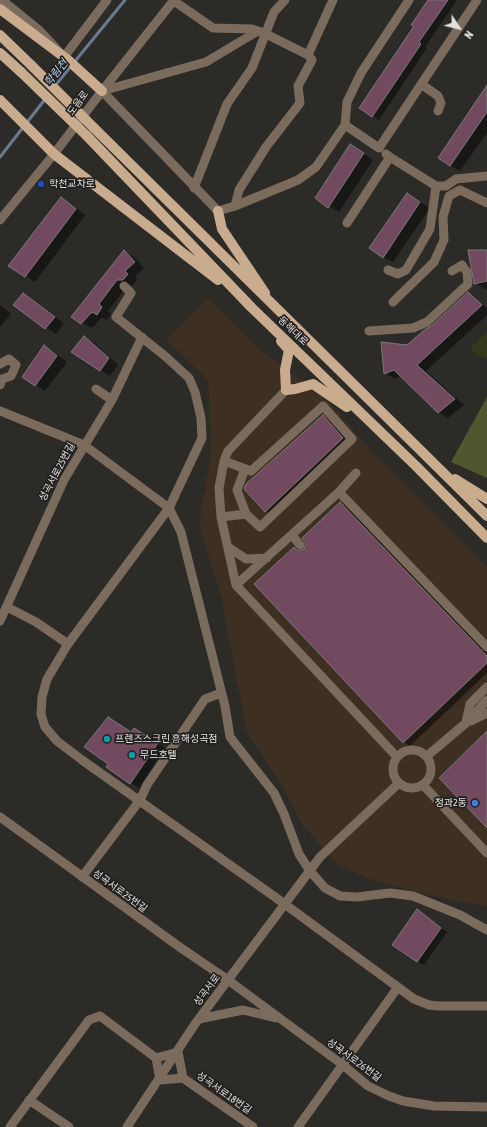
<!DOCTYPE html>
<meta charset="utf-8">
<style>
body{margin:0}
#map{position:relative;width:487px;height:1127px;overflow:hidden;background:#2c2b28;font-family:"Asap Condensed",sans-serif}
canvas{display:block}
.north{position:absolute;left:439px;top:8px;width:40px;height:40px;-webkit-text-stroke:3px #23211f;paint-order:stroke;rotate:125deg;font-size:11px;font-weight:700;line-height:16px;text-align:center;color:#e3e2e0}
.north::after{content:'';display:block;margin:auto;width:14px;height:18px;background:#e3e2e0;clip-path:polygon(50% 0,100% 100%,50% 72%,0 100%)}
</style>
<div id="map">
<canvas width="487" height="1127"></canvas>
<div class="north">N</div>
</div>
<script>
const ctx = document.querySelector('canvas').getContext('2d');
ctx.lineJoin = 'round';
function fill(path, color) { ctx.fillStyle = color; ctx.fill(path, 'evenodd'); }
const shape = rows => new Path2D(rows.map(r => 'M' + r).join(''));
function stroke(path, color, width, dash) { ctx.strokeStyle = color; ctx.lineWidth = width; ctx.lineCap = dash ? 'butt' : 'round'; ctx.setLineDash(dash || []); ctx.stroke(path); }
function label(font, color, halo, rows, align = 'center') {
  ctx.font = font + ' "Asap Condensed","Noto Sans KR",sans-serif'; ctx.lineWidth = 3.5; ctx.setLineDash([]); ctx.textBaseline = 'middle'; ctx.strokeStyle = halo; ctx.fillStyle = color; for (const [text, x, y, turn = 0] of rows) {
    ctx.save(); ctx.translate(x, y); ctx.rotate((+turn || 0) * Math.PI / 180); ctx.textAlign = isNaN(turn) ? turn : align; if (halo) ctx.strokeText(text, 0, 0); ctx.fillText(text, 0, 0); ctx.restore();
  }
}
fill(shape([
 [208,298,261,350,328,401,374,454,487,567,487,906,441,898,374,881,337,865,302,824,279,781,247,732,221,597,199,525,211,454,208,380,166,340]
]), '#3d3022');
fill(shape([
 [487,333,487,357,484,358,474,353,470,348,482,336]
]), '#34381b');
fill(shape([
 [487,397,487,478,451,462]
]), '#50562d');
fill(shape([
 [429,0,457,0,425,47,427,48,379,120,373,116,415,26],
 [487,88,487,133,460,171,439,158],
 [360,151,373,160,339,212,316,198],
 [407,194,430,208,393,262,383,257],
 [62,198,85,215,35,282,26,276],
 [487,251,487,289,485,289,475,283],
 [124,252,134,257,144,268,135,277,137,280,133,285,128,285,108,311,111,314,107,320,102,317,92,328,82,323],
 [468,294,487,308,487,315,426,371,464,405,448,418,438,412,401,376,395,379,385,373,407,346,432,327],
 [23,295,64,323,56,334,14,305],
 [0,305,11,314,0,327],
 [84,338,94,343,118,365,110,376,72,352],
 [44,346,67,362,45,391,36,385],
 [323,416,329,420,349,442,273,515,266,511],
 [341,503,347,507,487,654,487,673,410,746,404,742,294,548,300,551,305,550],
 [131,733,142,733,165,748,139,788,107,767],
 [422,915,447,932,424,965,417,961]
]), '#0007');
stroke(shape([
 [54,87,125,0],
 [0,157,46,98]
]), '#697a90', 3);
const building = shape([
 [428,0,448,0,419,42,421,44,372,117,359,108,414,26,411,25,428,0],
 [487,85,487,112,450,166,438,158,487,85],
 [350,144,364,153,328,208,315,198,350,144],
 [407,193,420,202,383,258,369,248,407,193],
 [61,197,76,209,25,277,8,266,61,197],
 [124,250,135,262,125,271,128,274,123,280,117,280,99,304,102,307,97,315,92,312,81,324,71,317,124,250],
 [468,250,487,250,487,281,474,284,468,250],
 [468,292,482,305,417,365,455,399,438,413,394,370,384,374,381,342,407,345,424,330,431,326,468,292],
 [23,293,55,317,45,329,13,305,23,293],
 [84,336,109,358,100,371,71,352,84,336],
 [44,345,57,356,35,386,22,377,44,345],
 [323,415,343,438,265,512,244,489,246,484,323,415],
 [340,502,487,656,487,663,403,743,254,584,294,547,298,551,304,549,306,544,302,538,340,502],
 [108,717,131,732,134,728,158,743,130,784,106,767,108,764,84,747,108,717],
 [487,731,487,828,439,778,487,731],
 [417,909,441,928,417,962,392,945,417,909]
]);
fill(building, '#714a60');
stroke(building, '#7b7879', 1);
stroke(shape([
 [2,0,40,31,64,57,107,0],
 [174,1,213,28,252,29,264,33,308,55,333,0],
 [421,84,438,96,441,103,438,111],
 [102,91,218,211,235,206,298,180,316,167,345,125,347,102,361,73,409,0],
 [102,91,206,62,258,31],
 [345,125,379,148,477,0],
 [436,186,446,186,456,179,487,176],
 [194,188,227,104,252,68,274,12,285,0],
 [235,206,239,190,266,147,300,103,298,86,312,60,308,55],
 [0,220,54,154,102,91,174,0],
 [347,223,390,157,386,154],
 [388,270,398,274,406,270,430,229,436,186,390,157],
 [124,286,131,293,116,317,165,356,189,378,195,392,201,418,202,438,169,508,68,644,47,679,42,697,41,714,45,727,57,741,82,760,275,897,414,999,429,1005,438,1006,487,1006],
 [393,302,434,262,444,240,443,217,449,196,460,190,487,203],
 [369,331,413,328,427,322,468,284,467,272,462,265,452,271],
 [0,364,9,359,16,365,11,376,2,379,0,385],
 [96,389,112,400],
 [286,390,228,451,224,461,219,488,221,517,236,585,397,757],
 [0,411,84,445,169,508,181,532,225,706,230,737,274,793,284,814,299,854,310,871,325,888,340,896,357,897,390,893,413,896,460,915,487,930],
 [245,469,237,490,246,514],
 [339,492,356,473],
 [221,517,246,514,260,527,352,439,323,406,251,471,224,461],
 [292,535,300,545],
 [228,547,246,559,267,558],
 [236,585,339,492,487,647],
 [7,607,36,622,68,644],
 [0,621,64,480,112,400,142,337],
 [471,721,487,713],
 [466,722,470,704,487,687],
 '393 769a19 19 0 1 1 38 0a19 19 0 1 1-38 0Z',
 [427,756,466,723,487,700],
 [423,785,487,853],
 [0,817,181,948,228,980,343,1065,368,1086,389,1096,403,1101,434,1106,487,1107],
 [82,877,140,800,147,785,205,699,221,693],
 [199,1019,243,1010,276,1018],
 [156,1058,178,1052,183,1078],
 [29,1100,69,1127],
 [10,1127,89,1020,100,1016,156,1058,160,1080,183,1078,253,1127],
 [127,1127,195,1024,320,857,399,783],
 [298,1127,398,987]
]), '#7a6b5d', 9);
stroke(shape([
 [0,9,68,60,102,91],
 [0,35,31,65],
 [0,53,21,72],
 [0,100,54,154,218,280],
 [94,128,487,516],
 [87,136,252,308,416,466,487,538],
 [218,211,222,229,265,293],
 [281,341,289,350,285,370,286,390,295,389,313,384,347,407],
 [455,479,487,499]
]), '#c9ab8e', 10);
stroke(shape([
 [31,65,94,128],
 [21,72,87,136]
]), '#c9ab8e', 10);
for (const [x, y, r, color] of [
 [41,184,4,"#1a4fb4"],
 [107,739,4,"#0f9aa8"],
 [132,755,4,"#0f9aa8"],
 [475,803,4,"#3f7fe0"]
]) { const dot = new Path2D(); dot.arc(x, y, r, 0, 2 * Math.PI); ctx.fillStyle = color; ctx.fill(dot); stroke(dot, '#23211f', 1.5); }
label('10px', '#e3e2e0', '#23211f', [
 ["도음로",78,103,-53],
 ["동해대로",293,331,44],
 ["성곡서로25번길",57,472,-62],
 ["성곡서로25번길",120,891,36],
 ["성곡서로",207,990,-53],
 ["성곡서로26번길",354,1060,36],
 ["성곡서로18번길",224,1093,35]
]);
label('10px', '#e3e2e0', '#23211f', [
 ["학천교차로",49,184],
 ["프렌즈스크린 흥해성곡점",115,739],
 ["무드호텔",140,755],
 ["청과2동",467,803,"right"]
], 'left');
label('italic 11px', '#bbd5f7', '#23211f', [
 ["학림천",56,73,-51]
]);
</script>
